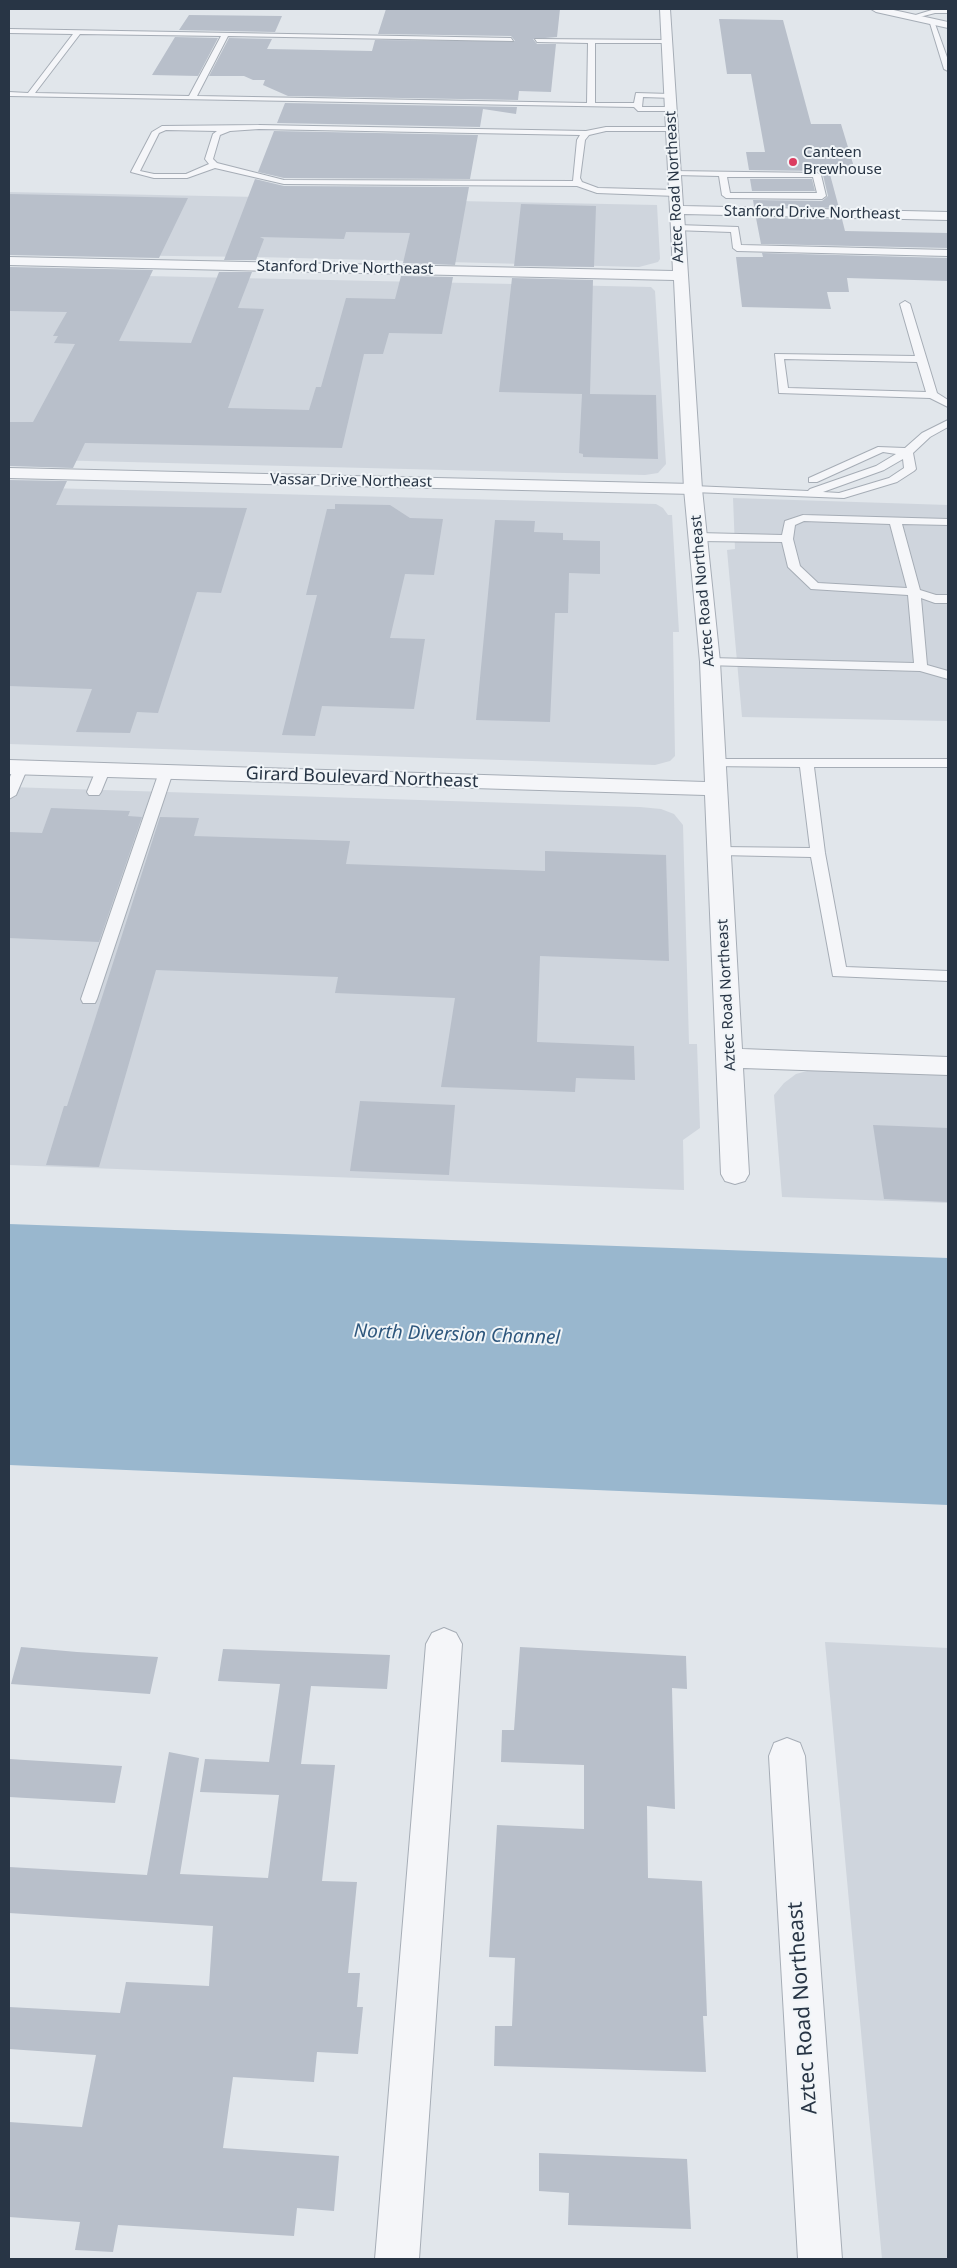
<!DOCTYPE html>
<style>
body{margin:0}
#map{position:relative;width:957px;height:2268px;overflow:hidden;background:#e1e6eb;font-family:"Noto Sans",sans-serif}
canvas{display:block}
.frame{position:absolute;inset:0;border:10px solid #283545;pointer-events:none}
</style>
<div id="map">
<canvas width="957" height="2268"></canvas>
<div class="frame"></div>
</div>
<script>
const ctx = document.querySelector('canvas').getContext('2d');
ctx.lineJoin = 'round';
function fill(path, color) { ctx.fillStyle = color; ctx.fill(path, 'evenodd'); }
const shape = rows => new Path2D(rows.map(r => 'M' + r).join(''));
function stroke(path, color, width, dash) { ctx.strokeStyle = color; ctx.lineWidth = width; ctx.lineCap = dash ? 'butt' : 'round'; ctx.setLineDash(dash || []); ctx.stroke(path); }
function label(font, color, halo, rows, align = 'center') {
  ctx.font = font + ' "Noto Sans",sans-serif'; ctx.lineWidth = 4; ctx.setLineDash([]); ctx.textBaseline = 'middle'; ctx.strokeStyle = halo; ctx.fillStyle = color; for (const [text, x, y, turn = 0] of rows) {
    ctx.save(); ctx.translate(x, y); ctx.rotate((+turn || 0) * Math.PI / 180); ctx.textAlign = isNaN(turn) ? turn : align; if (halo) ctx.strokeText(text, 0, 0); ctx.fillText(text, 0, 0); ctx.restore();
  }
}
fill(shape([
 [9,192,657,205,660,259,658,262,639,267,257,257,9,254],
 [9,273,651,287,655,291,666,464,658,473,645,475,9,459],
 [9,487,656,504,663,508,668,515,672,515,679,632,673,632,675,756,670,761,655,765,9,744],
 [733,498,948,505,948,721,742,717,727,550,735,549],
 [9,787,640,807,661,809,674,814,683,825,689,1044,697,1044,700,1128,683,1140,684,1190,9,1165],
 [818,1068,948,1073,948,1203,782,1197,774,1095,784,1083,796,1074],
 [825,1642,948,1648,948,2259,882,2259]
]), '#cfd5dd');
fill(shape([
 [9,1224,948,1258,948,1505,9,1465]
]), '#99b7ce');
fill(shape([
 [386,9,560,9,557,37,533,39,537,44,556,44,551,92,519,91,518,100,288,96,263,85,265,80,253,80,244,76,209,76,229,38,272,39,267,49,372,51,375,40,515,41,511,36,378,34],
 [189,15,282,16,275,32,179,30],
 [719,19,783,20,811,124,841,124,854,167,828,167,839,208,754,206,753,200,822,201,828,196,823,175,818,171,749,170,746,152,765,152,751,74,727,74],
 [175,37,218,38,198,76,152,75],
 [285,103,517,107,516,114,483,109,480,127,277,123],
 [274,131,478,135,470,179,284,178,258,172],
 [255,179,284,186,469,187,455,265,403,263,410,233,346,232,344,239,260,237,264,239,256,260,224,260],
 [750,179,812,179,815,191,752,191],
 [9,194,145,197,188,198,159,258,9,255],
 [521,204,596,206,594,267,514,266],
 [756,218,842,219,845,231,948,233,948,248,761,244],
 [762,253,948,258,948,281,847,278,849,292,827,292,831,309,742,307,736,257,763,257],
 [9,267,153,270,119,341,191,343,219,272,252,272,238,308,264,309,228,408,309,410,316,387,321,387,346,298,395,299,401,276,453,277,442,334,389,333,383,354,364,354,342,448,85,443,73,468,9,466,9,422,33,422,75,344,54,343,58,336,53,336,67,312,9,311],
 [512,278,593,280,590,394,656,395,658,459,583,457,583,454,579,453,582,394,499,392],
 [9,480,67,481,56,505,247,508,221,593,197,592,158,713,137,712,130,733,76,732,92,689,9,686],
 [335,504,390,505,410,518,443,519,434,575,405,574,390,638,425,639,414,709,322,706,315,736,282,735,317,595,306,595,327,509,335,509],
 [495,520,535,521,534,532,563,533,563,540,600,541,600,574,569,573,568,613,555,613,550,722,476,720],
 [51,808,130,811,128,816,142,817,99,942,9,938,9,832,42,833],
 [160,817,199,818,194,836,350,841,346,864,545,871,545,851,666,855,669,961,540,956,537,1042,634,1046,635,1080,576,1078,575,1092,441,1087,455,998,335,993,338,977,156,970,99,1167,46,1165,64,1106,67,1106],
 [360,1101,455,1105,449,1175,350,1171],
 [873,1125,948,1128,948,1202,884,1199],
 [21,1647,77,1652,158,1657,150,1694,11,1684],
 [520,1647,686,1656,687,1689,672,1688,675,1809,647,1806,648,1878,702,1881,707,2016,703,2016,706,2072,494,2066,495,2026,512,2026,515,1958,489,1957,497,1825,584,1829,584,1765,501,1762,502,1730,514,1730],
 [223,1649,390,1655,387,1689,311,1686,301,1764,335,1765,322,1881,357,1882,348,1973,360,1973,357,2007,363,2007,358,2054,317,2052,314,2082,233,2077,223,2148,339,2156,334,2211,297,2208,294,2236,118,2225,113,2252,75,2250,80,2222,9,2217,9,2122,82,2127,96,2055,9,2049,9,2007,120,2013,126,1982,209,1986,213,1926,9,1913,9,1867,147,1875,169,1752,199,1758,180,1874,268,1878,279,1795,200,1792,205,1759,269,1762,280,1684,218,1681],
 [9,1759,122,1766,115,1803,9,1797],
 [539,2153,687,2159,691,2229,568,2225,569,2193,539,2191]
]), '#b8bfca');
const service = shape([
 [935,9,948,9,948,13,935,13,912,19,909,17,935,9],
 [929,20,934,21,948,60,948,71,944,69,929,20],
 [9,29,511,38,513,41,228,36,197,96,587,103,588,43,537,42,535,39,667,40,669,43,595,43,595,103,634,103,636,93,670,94,673,94,673,98,643,97,642,107,671,107,675,109,671,111,638,111,634,107,9,96,9,92,28,93,73,34,9,33,9,29],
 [80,34,221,36,189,96,35,93,80,34],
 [259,125,586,131,606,127,672,127,676,129,675,131,606,131,589,135,585,140,580,178,582,182,598,188,676,190,680,193,676,196,597,193,577,186,284,184,215,168,187,178,154,178,131,172,152,132,162,126,259,125],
 [259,129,580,135,577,140,573,181,284,180,217,163,213,159,220,135,230,131,259,129],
 [166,130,217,131,213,134,205,159,209,164,186,174,154,174,140,171,159,133,166,130],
 [672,171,817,173,821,175,826,196,822,199,726,198,722,195,719,176,675,175,671,173,672,171],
 [727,177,813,177,817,193,730,193,727,177],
 [677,225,738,227,741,245,948,250,948,256,737,251,733,248,731,232,674,230,673,228,677,225],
 [905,301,910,304,937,393,948,400,948,407,930,398,779,393,775,354,915,356,900,304,905,301],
 [784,359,917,362,926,392,788,388,784,359],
 [948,420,948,427,930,437,913,453,916,469,914,471,897,482,844,498,693,492,687,489,693,486,808,491,810,489,876,466,896,454,883,452,817,482,809,482,809,478,878,447,905,448,922,433,948,420],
 [903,459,904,468,889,478,839,493,823,492,884,470,903,459],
 [803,515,948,519,948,525,902,524,920,590,936,595,948,595,948,603,935,603,921,598,927,665,948,671,948,679,920,671,705,665,704,662,705,659,710,658,914,663,908,595,811,589,788,567,782,542,698,541,692,537,698,533,782,535,785,521,803,515],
 [804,521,890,524,907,588,818,583,800,566,793,539,795,525,804,521],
 [713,759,948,759,948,767,814,767,825,853,846,967,948,971,948,981,833,976,811,857,720,855,713,851,720,847,810,848,800,767,708,766,706,763,708,760,713,759],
 [21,763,28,767,16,795,9,799,9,779,16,764,21,763],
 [103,766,110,770,101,792,99,795,89,795,87,792,96,770,103,766],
 [166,768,173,772,97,999,95,1003,83,1003,81,999,159,772,166,768]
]);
const minor = shape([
 [660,9,670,9,683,206,948,212,948,220,684,214,702,489,720,662,742,1049,948,1057,948,1075,743,1068,749,1174,745,1181,735,1184,725,1181,721,1174,705,795,9,774,9,760,705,782,700,662,684,489,674,280,9,265,9,257,673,271,660,9],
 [871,9,889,9,948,22,948,28,876,12,871,9],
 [444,1628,456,1633,462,1644,419,2259,375,2259,426,1644,432,1633,444,1628],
 [787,1738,800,1743,805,1756,842,2259,798,2259,769,1756,774,1743,787,1738]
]);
const tertiary = shape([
 [9,468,693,484,699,485,702,489,699,493,693,494,9,478,9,468]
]);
stroke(service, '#a6adb6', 2);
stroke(minor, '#a6adb6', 2);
stroke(tertiary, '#a6adb6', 2);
fill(service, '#f5f6f9');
fill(minor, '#f5f6f9');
fill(tertiary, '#f5f6f9');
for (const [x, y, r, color] of [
 [793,162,5,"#db3c60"]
]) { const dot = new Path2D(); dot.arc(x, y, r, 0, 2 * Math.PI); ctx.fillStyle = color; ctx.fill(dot); stroke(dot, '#f1f5f8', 2); }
label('15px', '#283545', '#f1f5f8', [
 ["Canteen",803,153],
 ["Brewhouse",803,170]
], 'left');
label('15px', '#283545', '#f1f5f8', [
 ["Aztec Road Northeast",675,187,-93],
 ["Stanford Drive Northeast",812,213,1],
 ["Stanford Drive Northeast",345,268,1],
 ["Vassar Drive Northeast",351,481,1],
 ["Aztec Road Northeast",703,591,-95],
 ["Aztec Road Northeast",727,995,-93]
]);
label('18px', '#283545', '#f1f5f8', [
 ["Girard Boulevard Northeast",362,778,2]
]);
label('italic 19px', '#2e577d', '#f1f5f8', [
 ["North Diversion Channel",457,1335,2]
]);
label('21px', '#283545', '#f1f5f8', [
 ["Aztec Road Northeast",803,2008,-94]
]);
</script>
